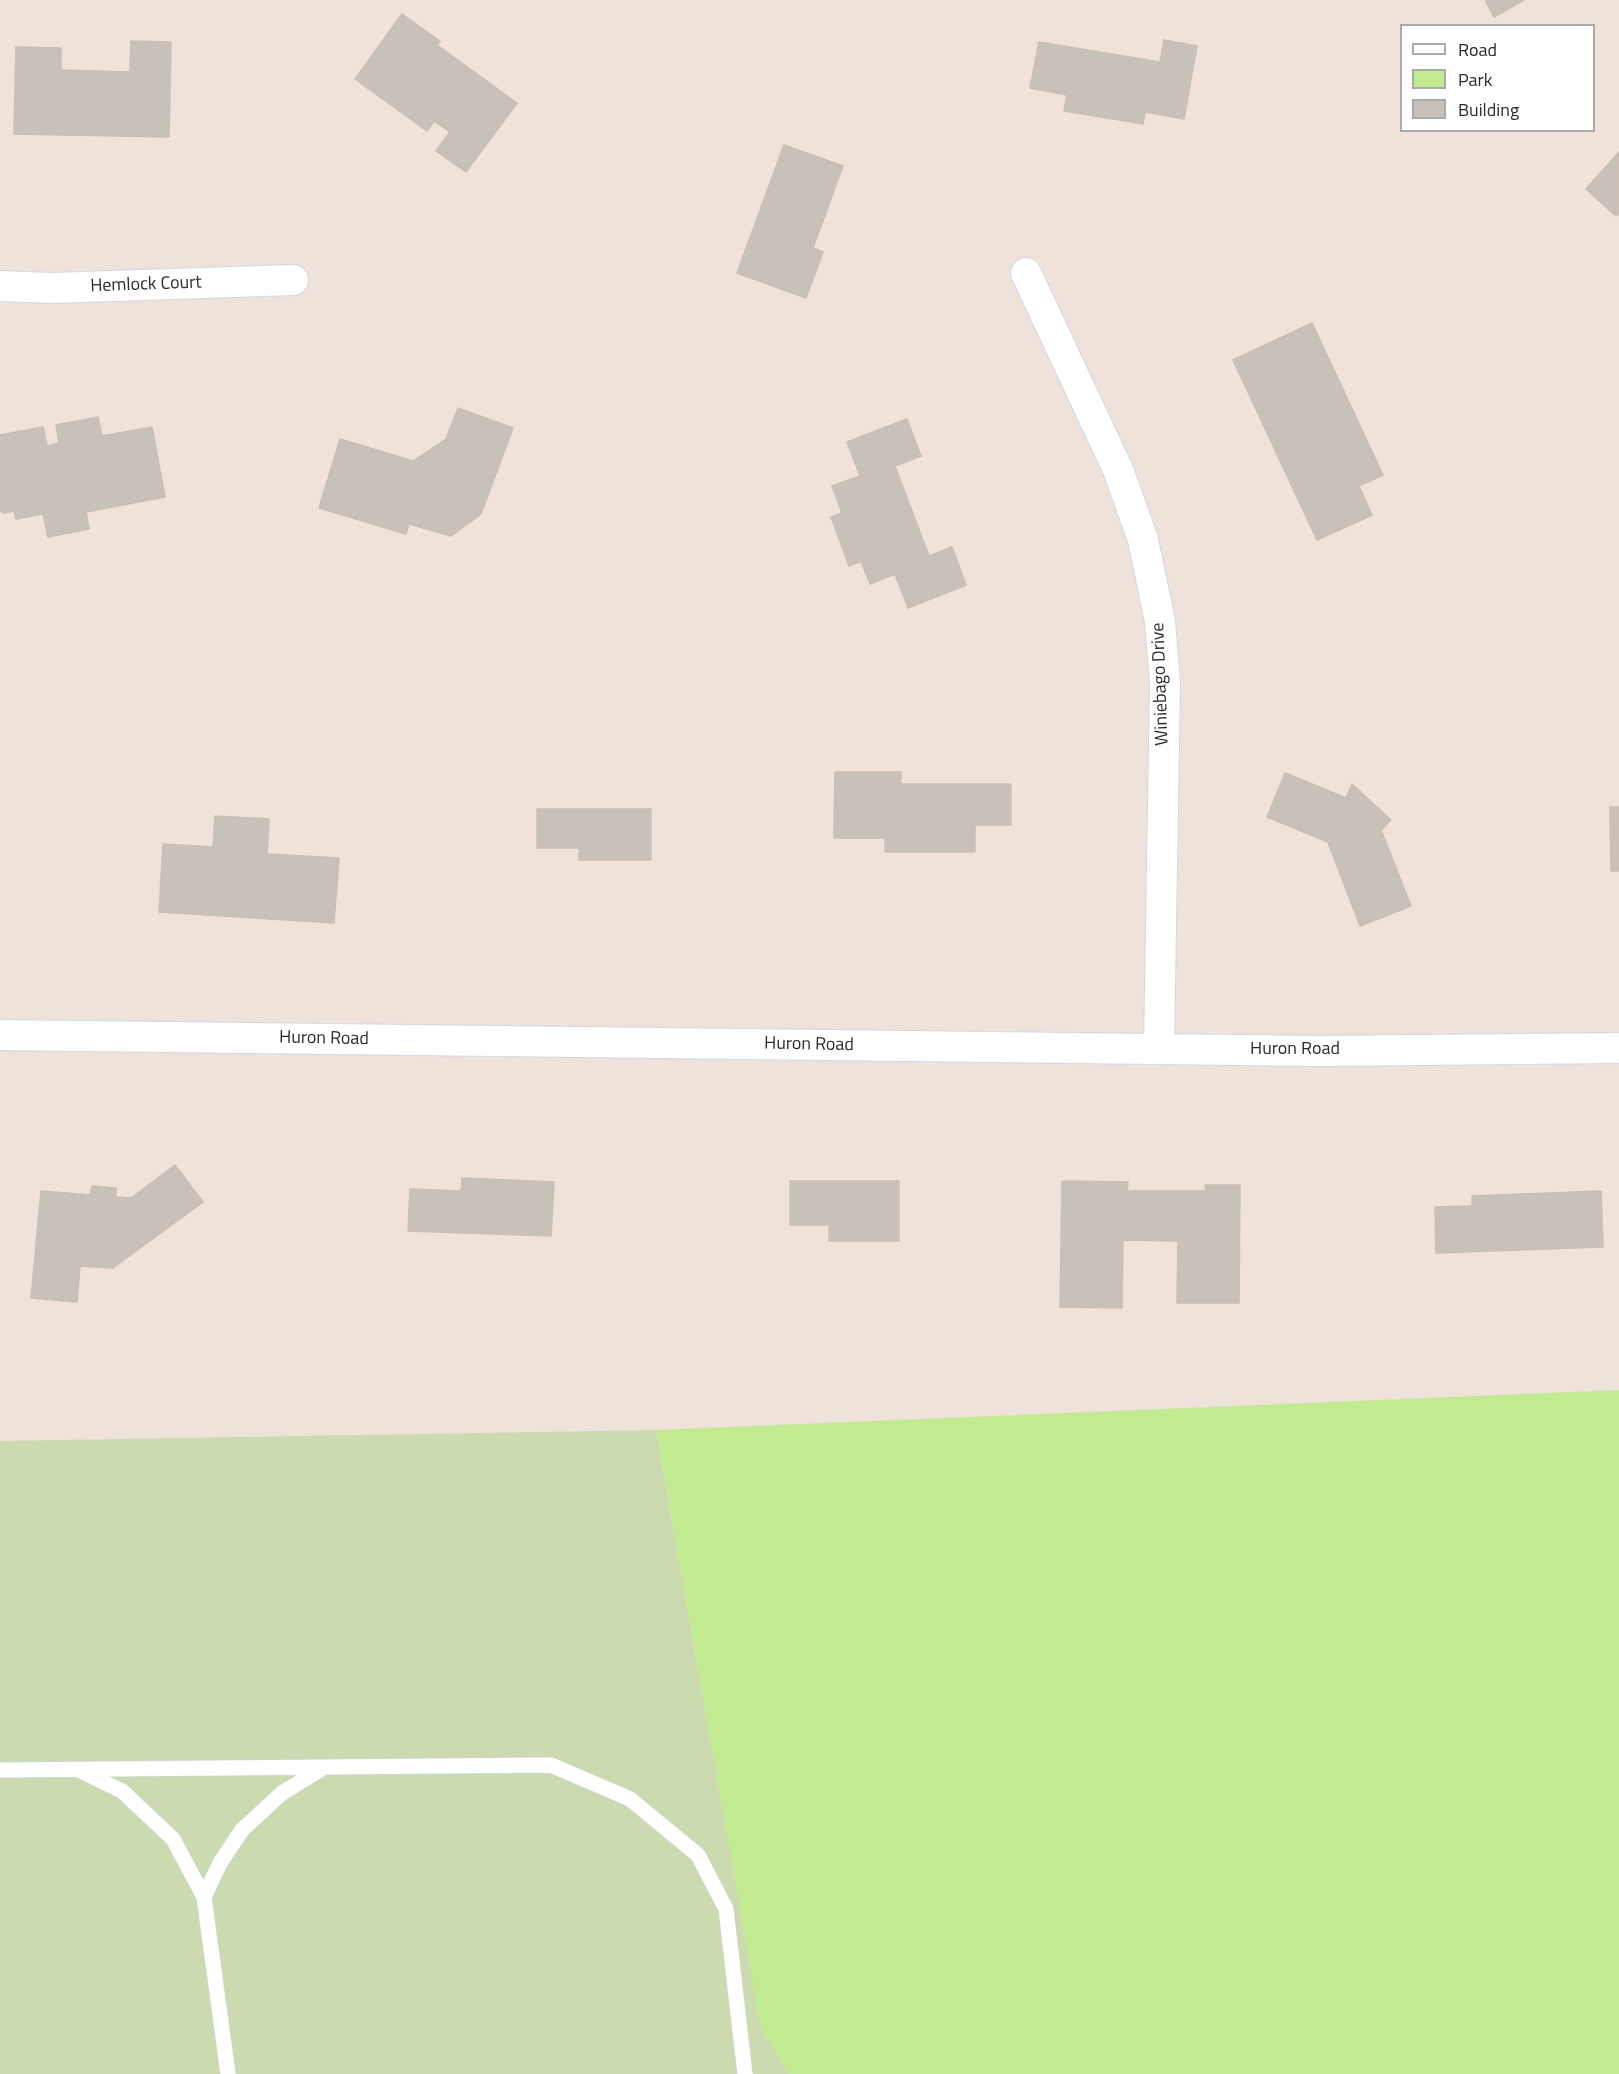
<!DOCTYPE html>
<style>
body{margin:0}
#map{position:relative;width:1619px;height:2074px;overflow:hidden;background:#eee2db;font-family:"Titillium Web",sans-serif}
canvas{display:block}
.legend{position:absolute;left:1400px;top:24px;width:195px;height:108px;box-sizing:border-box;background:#fff;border:2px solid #aaa;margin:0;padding:8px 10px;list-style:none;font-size:18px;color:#2a2a2a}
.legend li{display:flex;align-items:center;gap:12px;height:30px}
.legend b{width:30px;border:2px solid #aaa}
</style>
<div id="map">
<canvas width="1619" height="2074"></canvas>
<ul class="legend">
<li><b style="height:8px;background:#fff"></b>Road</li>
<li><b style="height:16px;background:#c1ea91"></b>Park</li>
<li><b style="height:16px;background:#c8c1b9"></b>Building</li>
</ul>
</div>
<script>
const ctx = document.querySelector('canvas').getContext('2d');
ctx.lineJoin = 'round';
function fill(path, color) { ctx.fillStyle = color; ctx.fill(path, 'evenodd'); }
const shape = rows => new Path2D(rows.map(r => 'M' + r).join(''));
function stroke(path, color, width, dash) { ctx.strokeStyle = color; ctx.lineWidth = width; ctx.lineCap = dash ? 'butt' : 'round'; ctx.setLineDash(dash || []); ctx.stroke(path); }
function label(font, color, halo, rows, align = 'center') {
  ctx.font = font + ' "Titillium Web",sans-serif'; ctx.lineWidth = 5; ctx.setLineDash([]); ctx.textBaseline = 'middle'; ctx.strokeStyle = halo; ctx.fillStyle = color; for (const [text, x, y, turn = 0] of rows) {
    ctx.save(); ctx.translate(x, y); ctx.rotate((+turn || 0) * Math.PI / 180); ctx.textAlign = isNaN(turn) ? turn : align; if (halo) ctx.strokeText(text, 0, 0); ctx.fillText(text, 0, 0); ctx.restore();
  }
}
fill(shape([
 [1619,1390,1619,2074,789,2074,761,2029,656,1430]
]), '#c1ea91');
fill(shape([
 [656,1430,761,2028,789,2074,0,2074,0,1441]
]), '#ccdab0');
const building = shape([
 [1485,0,1524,0,1494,17,1485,0],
 [402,14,440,41,437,45,517,103,466,172,436,151,450,132,434,121,427,131,355,79,402,14],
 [1164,40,1197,46,1184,119,1145,112,1143,124,1064,111,1067,95,1030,88,1039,42,1160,62,1164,40],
 [131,41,171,42,169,137,14,134,16,47,61,48,61,70,130,72,131,41],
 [784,145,843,166,813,248,823,252,806,298,737,273,784,145],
 [1619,152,1619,213,1616,216,1586,189,1619,152],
 [1312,323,1383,475,1359,486,1372,515,1317,540,1233,360,1312,323],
 [458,408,513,428,481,514,451,536,409,524,406,534,319,508,340,439,413,461,446,439,458,408],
 [98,417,102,436,152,427,165,497,86,512,89,529,48,537,43,514,16,519,14,511,3,513,0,510,0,435,43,427,47,446,59,443,56,425,98,417],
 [907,419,921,456,895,466,929,556,952,547,966,585,908,608,895,574,870,584,861,561,849,566,831,517,842,513,832,486,860,476,847,442,907,419],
 [835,772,901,772,901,784,1011,784,1011,825,975,825,975,852,885,852,885,838,834,838,835,772],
 [1285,773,1346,798,1352,784,1391,820,1381,830,1411,906,1360,926,1328,842,1267,817,1285,773],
 [1610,807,1619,807,1619,871,1611,871,1610,807],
 [537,809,651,809,651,860,579,860,579,848,537,848,537,809],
 [215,816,269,819,267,854,339,858,334,923,159,912,163,844,213,847,215,816],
 [175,1165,203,1202,113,1268,80,1266,77,1302,31,1298,41,1191,90,1195,92,1186,116,1188,116,1197,131,1198,175,1165],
 [462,1178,554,1182,551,1236,408,1231,410,1189,461,1191,462,1178],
 [790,1181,899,1181,899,1241,829,1241,829,1225,790,1225,790,1181],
 [1062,1181,1128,1182,1127,1191,1206,1191,1205,1185,1240,1185,1239,1303,1177,1303,1178,1241,1123,1240,1122,1308,1060,1307,1062,1181],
 [1601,1191,1603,1247,1436,1253,1435,1207,1472,1206,1472,1196,1601,1191]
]);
fill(building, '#c8c1b9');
stroke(building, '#c9beb4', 1.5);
const lane = shape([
 [0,1770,551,1765,630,1799,698,1855,726,1909,745,2074],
 [81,1771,122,1791,173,1839,204,1897,228,2074],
 [204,1897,220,1863,242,1830,282,1793,323,1768]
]);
const street = shape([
 [1026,273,1119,472,1143,540,1160,621,1165,683,1159,1049],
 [0,286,52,288,293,280],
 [0,1035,1320,1051,1619,1048]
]);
stroke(lane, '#d0d8e5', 16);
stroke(street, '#d0d8e5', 32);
stroke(lane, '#fff', 15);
stroke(street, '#fff', 30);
label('18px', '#2a2a2a', '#fff', [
 ["Hemlock Court",146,285,-2],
 ["Winiebago Drive",1161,684,-92],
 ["Huron Road",324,1039,1],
 ["Huron Road",809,1045,1],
 ["Huron Road",1295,1050]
]);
</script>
